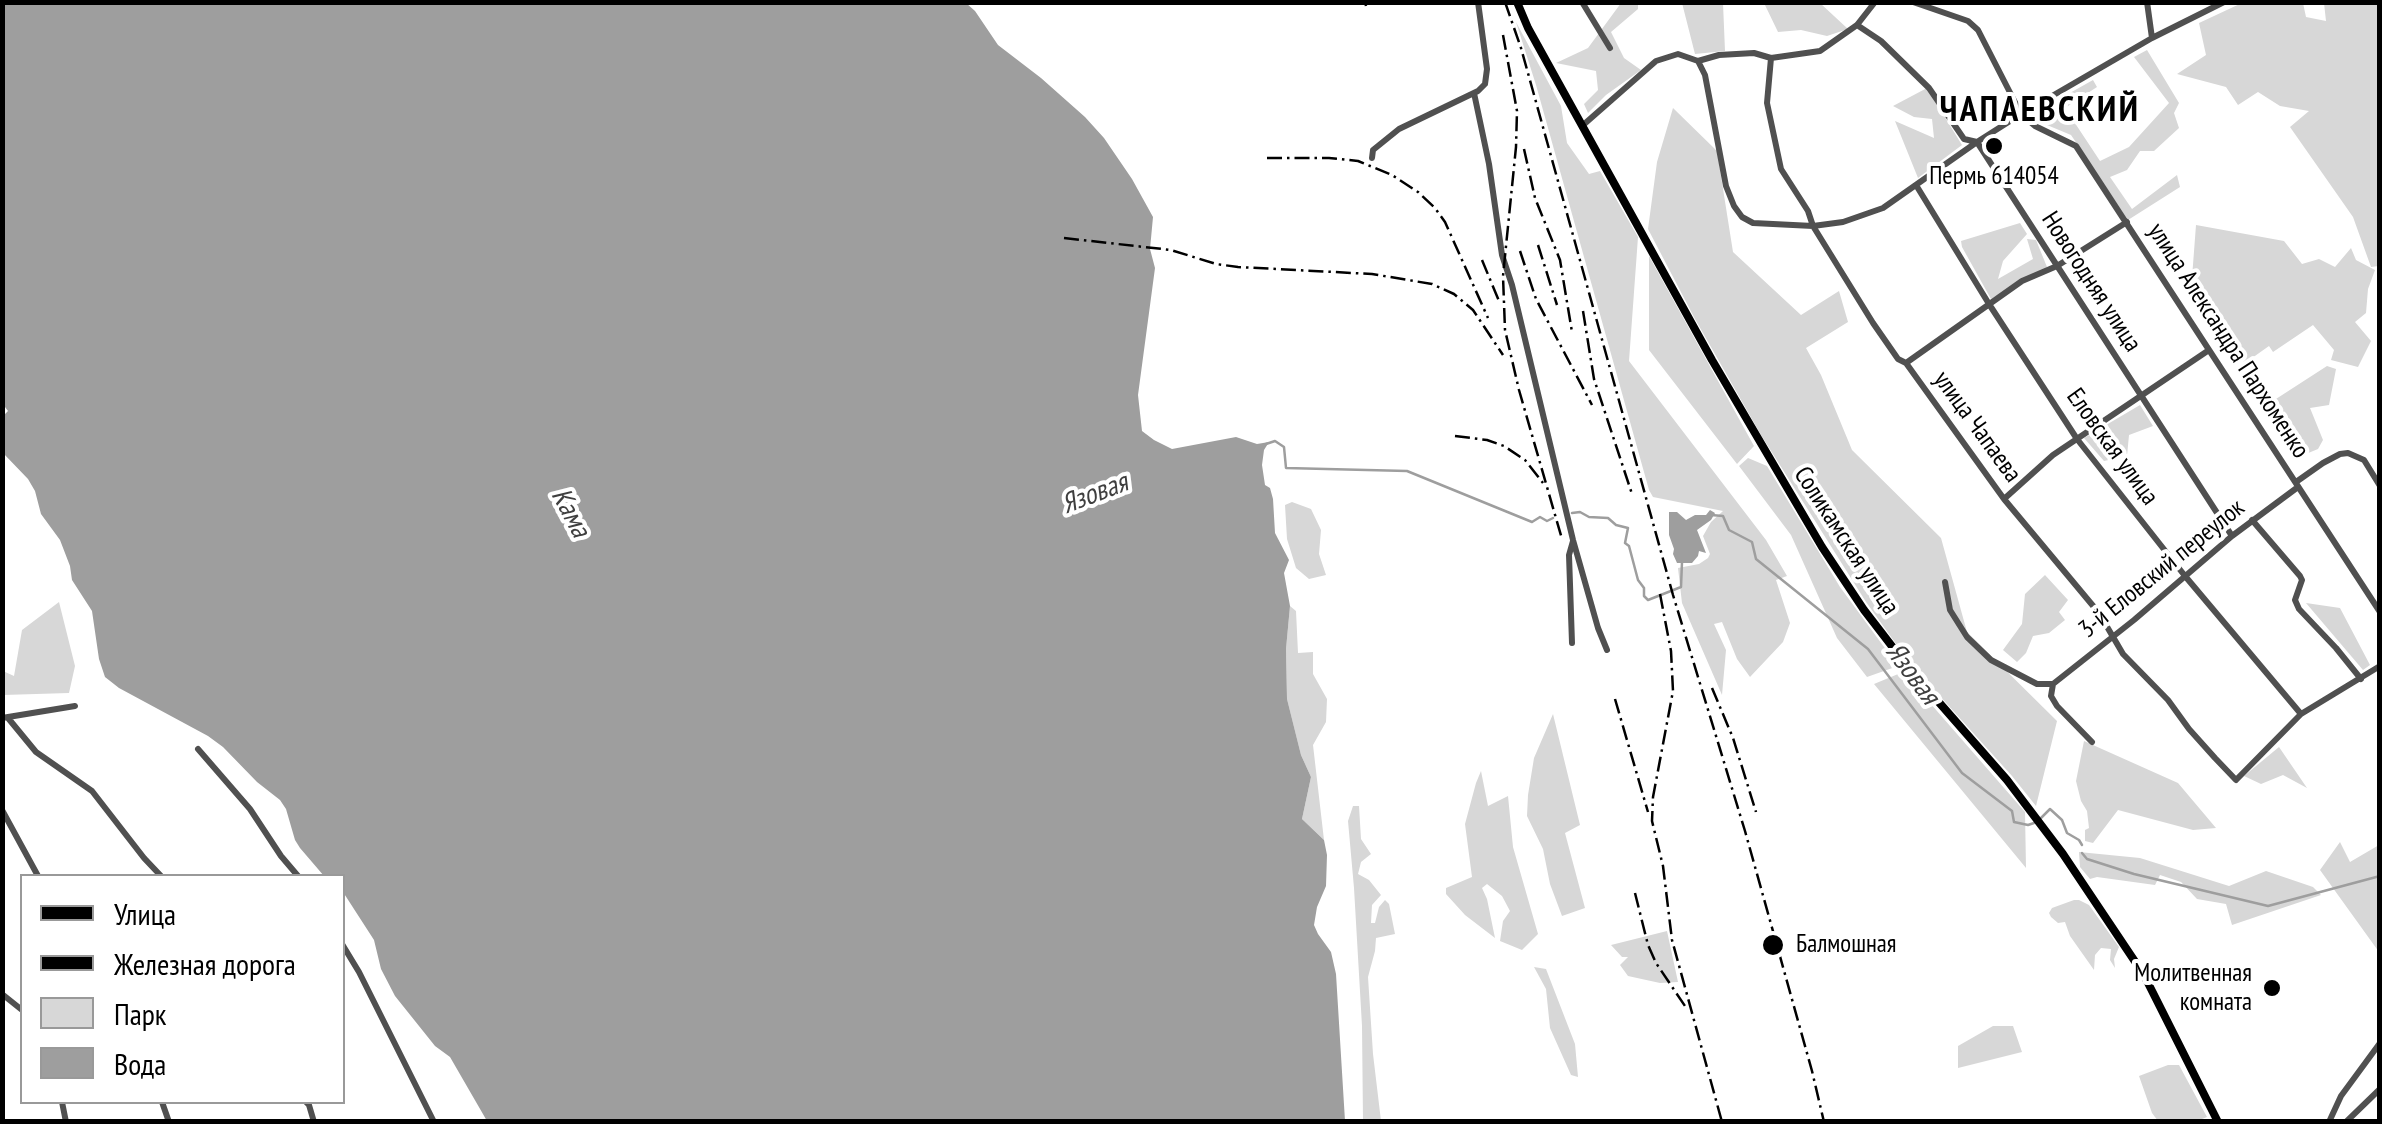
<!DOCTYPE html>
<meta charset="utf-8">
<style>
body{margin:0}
#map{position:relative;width:2382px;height:1124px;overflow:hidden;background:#fff;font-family:"PT Sans Narrow",sans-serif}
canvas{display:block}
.frame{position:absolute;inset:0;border:5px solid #000;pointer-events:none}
.legend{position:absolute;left:20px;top:874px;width:325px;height:230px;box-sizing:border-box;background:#fff;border:2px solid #999;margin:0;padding:12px 18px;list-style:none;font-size:30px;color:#000}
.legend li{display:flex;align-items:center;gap:20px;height:50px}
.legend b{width:50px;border:2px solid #999}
</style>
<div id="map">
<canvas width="2382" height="1124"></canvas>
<div class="frame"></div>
<ul class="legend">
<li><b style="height:12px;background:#000"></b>Улица</li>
<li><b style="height:12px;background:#000"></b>Железная дорога</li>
<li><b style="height:28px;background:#d7d7d7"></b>Парк</li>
<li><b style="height:28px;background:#9e9e9e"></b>Вода</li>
</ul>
</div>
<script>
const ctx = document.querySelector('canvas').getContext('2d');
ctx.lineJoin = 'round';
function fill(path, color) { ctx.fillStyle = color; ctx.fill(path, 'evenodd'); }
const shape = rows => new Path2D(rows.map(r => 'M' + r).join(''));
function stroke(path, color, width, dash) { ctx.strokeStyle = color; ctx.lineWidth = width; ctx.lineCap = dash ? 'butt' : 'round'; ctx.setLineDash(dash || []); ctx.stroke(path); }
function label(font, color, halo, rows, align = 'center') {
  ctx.font = font + ' "PT Sans Narrow",sans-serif'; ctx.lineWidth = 8; ctx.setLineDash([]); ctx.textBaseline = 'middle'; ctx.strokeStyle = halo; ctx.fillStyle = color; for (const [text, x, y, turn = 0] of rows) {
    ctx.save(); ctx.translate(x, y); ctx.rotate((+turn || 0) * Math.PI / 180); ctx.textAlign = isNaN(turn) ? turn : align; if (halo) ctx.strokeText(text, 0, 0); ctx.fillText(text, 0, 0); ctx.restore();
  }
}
fill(shape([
 [2244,2,2303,3,2306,17,2326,21,2324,3,2379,3,2379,266,2371,267,2353,217,2290,127,2309,111,2280,106,2258,92,2238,105,2226,87,2177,74,2206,55,2199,23],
 [1621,3,1638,3,1638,9,1611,32,1624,58,1641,70,1606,95,1588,113,1584,104,1598,90,1596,71,1556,63,1588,48],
 [1753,3,1723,3,1725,51,1695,54,1682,3],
 [1764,3,1820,3,1848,29,1827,36,1801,30,1778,32],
 [1516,22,1561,106,1567,143,1589,174,1600,171,1638,237,1629,361,1766,540,1787,576,1776,580,1790,623,1783,642,1750,677,1737,659,1722,622,1714,624,1726,650,1722,695,1682,603,1678,568,1699,564,1708,558,1710,554,1703,536,1711,522,1723,511,1653,497,1649,490,1536,85],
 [2147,50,2179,103,2174,113,2179,128,2154,151,2140,151,2127,170,2110,177,2132,209,2177,175,2180,187,2128,220,2071,135,2035,120,2052,103,2093,80,2097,87,2065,108,2100,161,2129,147,2169,103,2134,57],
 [1927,88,1962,145,1918,178,1895,121,1934,138,1932,119,1914,117,1893,106],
 [1673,108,1717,151,1733,252,1801,315,1839,291,1848,322,1806,348,1821,375,1852,450,1941,538,1967,632,2057,721,2036,806,2012,776,1909,662,1866,602,1761,435,1695,319,1648,229,1657,162],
 [2020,223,2027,234,2003,261,1998,279,2033,259,2027,239,2036,240,2047,267,1991,299,1962,247,1961,241],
 [2196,225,2284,241,2302,264,2319,259,2335,267,2351,248,2356,260,2375,270,2368,289,2366,313,2355,322,2371,341,2358,367,2331,360,2334,350,2313,325,2273,352,2269,346,2245,363,2218,339,2191,291],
 [1649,256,1754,446,1737,464,1649,350],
 [2327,366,2336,369,2329,405,2310,408,2323,440,2318,449,2301,456,2262,408],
 [2140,405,2153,426,2129,435,2127,456,2104,461,2084,438],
 [1748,458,1767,466,1840,587,1898,666,1867,677,1837,638,1791,535,1739,466],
 [1292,502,1311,509,1321,530,1319,554,1326,575,1309,579,1296,568,1287,539,1285,505],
 [2045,575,2068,600,2059,612,2065,620,2049,633,2033,636,2026,653,2017,662,2003,650,2022,624,2025,594],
 [59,602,75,666,69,693,3,695,4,682,3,671,14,676,22,630],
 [2306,603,2340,608,2370,665,2363,670],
 [1290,606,1296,611,1298,653,1313,652,1313,674,1327,699,1326,722,1313,745,1324,840,1302,819,1311,777,1301,755,1287,699,1286,649],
 [1903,672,2025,812,2026,868,1874,684],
 [1553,714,1580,825,1565,833,1585,908,1562,916,1550,884,1543,849,1527,816,1528,795,1534,758],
 [2084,741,2178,783,2216,828,2193,830,2118,810,2093,843,2085,841,2085,830,2089,828,2087,811,2081,801,2076,781],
 [2279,747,2307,788,2283,775,2261,784,2244,776],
 [1481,771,1488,806,1508,796,1513,847,1538,934,1522,950,1500,941,1503,921,1510,911,1502,896,1487,884,1482,888,1487,899,1495,938,1465,915,1446,894,1446,888,1472,877,1465,824,1476,783],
 [1353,806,1359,806,1361,839,1371,854,1361,862,1358,874,1369,880,1381,895,1372,905,1371,923,1375,923,1379,907,1385,900,1389,904,1395,934,1376,938,1375,951,1368,977,1373,1054,1381,1121,1363,1121,1362,1026,1354,888,1348,821],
 [2340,842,2350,862,2379,845,2379,952,2320,870],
 [2079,852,2140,858,2229,886,2266,871,2313,887,2321,895,2232,925,2226,904,2197,899,2181,882,2160,875,2155,885,2097,877,2090,879,2080,867],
 [2074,900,2079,900,2089,905,2119,947,2114,959,2115,968,2110,960,2111,949,2101,948,2095,955,2094,970,2070,936,2065,922,2058,923,2051,917,2049,913,2052,908],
 [1667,931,1678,982,1660,983,1628,976,1620,965,1628,957,1622,957,1611,945],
 [1534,967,1546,969,1575,1044,1578,1077,1571,1075,1550,1028,1546,989],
 [1993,1026,2013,1026,2022,1052,1958,1068,1958,1046],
 [2168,1065,2179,1065,2207,1117,2197,1121,2158,1121,2152,1113,2139,1076]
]), '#d7d7d7');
fill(shape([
 [2,3,966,3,975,11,998,45,1041,78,1085,117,1104,138,1132,179,1153,217,1150,249,1155,268,1138,395,1142,431,1154,440,1172,449,1236,437,1257,444,1269,442,1264,450,1262,465,1265,485,1270,488,1273,499,1275,533,1289,560,1284,573,1290,606,1286,649,1287,699,1301,755,1311,777,1302,819,1324,840,1327,855,1326,886,1317,907,1314,925,1318,934,1331,952,1336,974,1345,1121,487,1121,450,1057,435,1046,395,996,381,969,374,940,343,892,342,876,324,876,300,848,295,840,286,809,280,800,257,782,223,747,208,736,119,688,105,677,99,659,92,611,72,580,70,566,60,540,41,514,35,491,28,479,3,453,3,416,8,411,2,403],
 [1710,510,1715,513,1711,520,1697,530,1706,553,1699,551,1698,556,1692,563,1677,563,1673,554,1674,549,1669,535,1669,512,1677,512,1686,520,1695,515,1706,515]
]), '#9e9e9e');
stroke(shape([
 [1266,444,1275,441,1284,447,1286,468,1407,471,1532,522,1540,517,1547,521,1553,518],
 [1572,513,1580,512,1589,517,1608,518,1616,525,1628,528,1625,543,1629,546,1638,580,1644,588,1644,596,1648,600,1681,587,1682,562],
 [1711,515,1723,516,1729,530,1752,542,1756,559,1868,649,1962,773,2012,811,2014,822,2028,825,2034,823],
 [2041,818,2050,809,2062,820,2067,833,2079,840,2082,845],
 [2082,853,2087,859,2134,874,2268,906,2380,876]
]), '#9e9e9e', 2.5);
stroke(shape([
 [1582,2,1610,48],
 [1913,2,1968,21,1978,30,2021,114,2035,126,2076,146,2380,612],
 [2147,2,2152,38],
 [1857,25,1881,41,1929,88,1964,139,1977,142,2232,536],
 [1771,58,1767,103,1781,169,1808,211,1813,226,1873,323,1898,359,1906,363,2004,499,2099,613,2123,654,2168,700,2189,729,2215,758,2236,780,2301,714,2380,666],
 [1698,61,1705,75,1726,186,1734,206,1742,217,1753,223,1813,226,1843,222,1883,208,1977,142,2021,114,2152,38,2224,2],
 [1474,93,1489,164,1502,255,1512,285,1573,540,1598,628,1607,650],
 [1582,126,1656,61,1678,54,1698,61,1719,55,1754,53,1771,58,1820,51,1857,25,1875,2],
 [1372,158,1373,150,1399,129,1478,91,1485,84,1487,69,1478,2],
 [1916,185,1989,304,2077,439,2185,576,2301,714],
 [1906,363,2022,281,2057,266,2127,222],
 [2296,482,2323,463,2340,454,2348,453,2364,460,2380,486],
 [2004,499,2053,455,2209,350],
 [2252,520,2300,576,2302,580,2295,600,2299,609,2336,648,2361,679],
 [1945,582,1950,610,1967,637,1991,660,2037,684,2053,684],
 [1572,643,1569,555,1573,541],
 [2053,684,2134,620,2232,536,2298,487],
 [2053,684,2051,696,2057,706,2092,742],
 [2,718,75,706],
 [8,718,36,752,92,791,144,858,161,876],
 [198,749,250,809,281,856,298,876],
 [2,810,38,876],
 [342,944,359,972,434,1122],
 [2,994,22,1010],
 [62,1102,66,1122],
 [162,1102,169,1122],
 [306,1102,309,1105,314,1122],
 [2329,1122,2341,1096,2380,1043],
 [2346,1122,2380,1089]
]), '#505050', 6);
stroke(shape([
 [1517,2,1528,28,1712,360,1822,547,1864,610,1908,667,2007,780,2063,854,2144,975,2218,1122]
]), '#000', 8);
stroke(shape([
 [1365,2,1366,6],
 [1505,2,1521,48,1673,595,1745,831,1812,1071,1824,1122],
 [1503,35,1517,111,1516,147,1503,276,1505,330,1519,390,1562,539],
 [1524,149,1535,198,1560,260,1572,332],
 [1267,158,1329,158,1358,161,1392,175,1418,192,1435,208,1445,222,1488,318],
 [1064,238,1171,250,1216,264,1238,267,1372,274,1432,284,1454,294,1473,310,1503,355],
 [1538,245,1557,305],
 [1520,251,1536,299,1592,405],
 [1482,260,1499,301],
 [1583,311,1594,379,1632,494],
 [1455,436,1487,440,1504,446,1525,460,1543,483],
 [1660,594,1671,651,1673,691,1653,797,1652,821,1663,866,1672,940,1722,1122],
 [1712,688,1733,738,1756,812],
 [1615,699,1648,812],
 [1635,893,1648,945,1656,963,1685,1006]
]), '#000', 2.5, [15, 5, 2.5, 5]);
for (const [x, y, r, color] of [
 [1994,146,10,"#000"],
 [1773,945,12,"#000"],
 [2272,988,10,"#000"]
]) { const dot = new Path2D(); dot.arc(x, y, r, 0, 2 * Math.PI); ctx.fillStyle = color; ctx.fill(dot); stroke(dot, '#fff', 4); }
label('25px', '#000', '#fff', [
 ["Пермь 614054",1994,177],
 ["Балмошная",1796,945,"left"],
 ["Молитвенная",2252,974,"right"],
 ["комната",2252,1003,"right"]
]);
label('25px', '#000', '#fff', [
 ["Новогодняя улица",2091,282,57],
 ["улица Александра Пархоменко",2228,341,57],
 ["улица Чапаева",1977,427,54],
 ["Еловская улица",2112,447,54],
 ["Соликамская улица",1846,541,57],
 ["3-й Еловский переулок",2162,569,-39]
]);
label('italic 28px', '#3f3f3f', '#fff', [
 ["Язовая",1095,494,-21],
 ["Кама",570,513,62],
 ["Язовая",1912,674,53]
]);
ctx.letterSpacing = '2.5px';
label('bold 35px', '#000', '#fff', [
 ["ЧАПАЕВСКИЙ",2040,111]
]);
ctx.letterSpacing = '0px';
</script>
